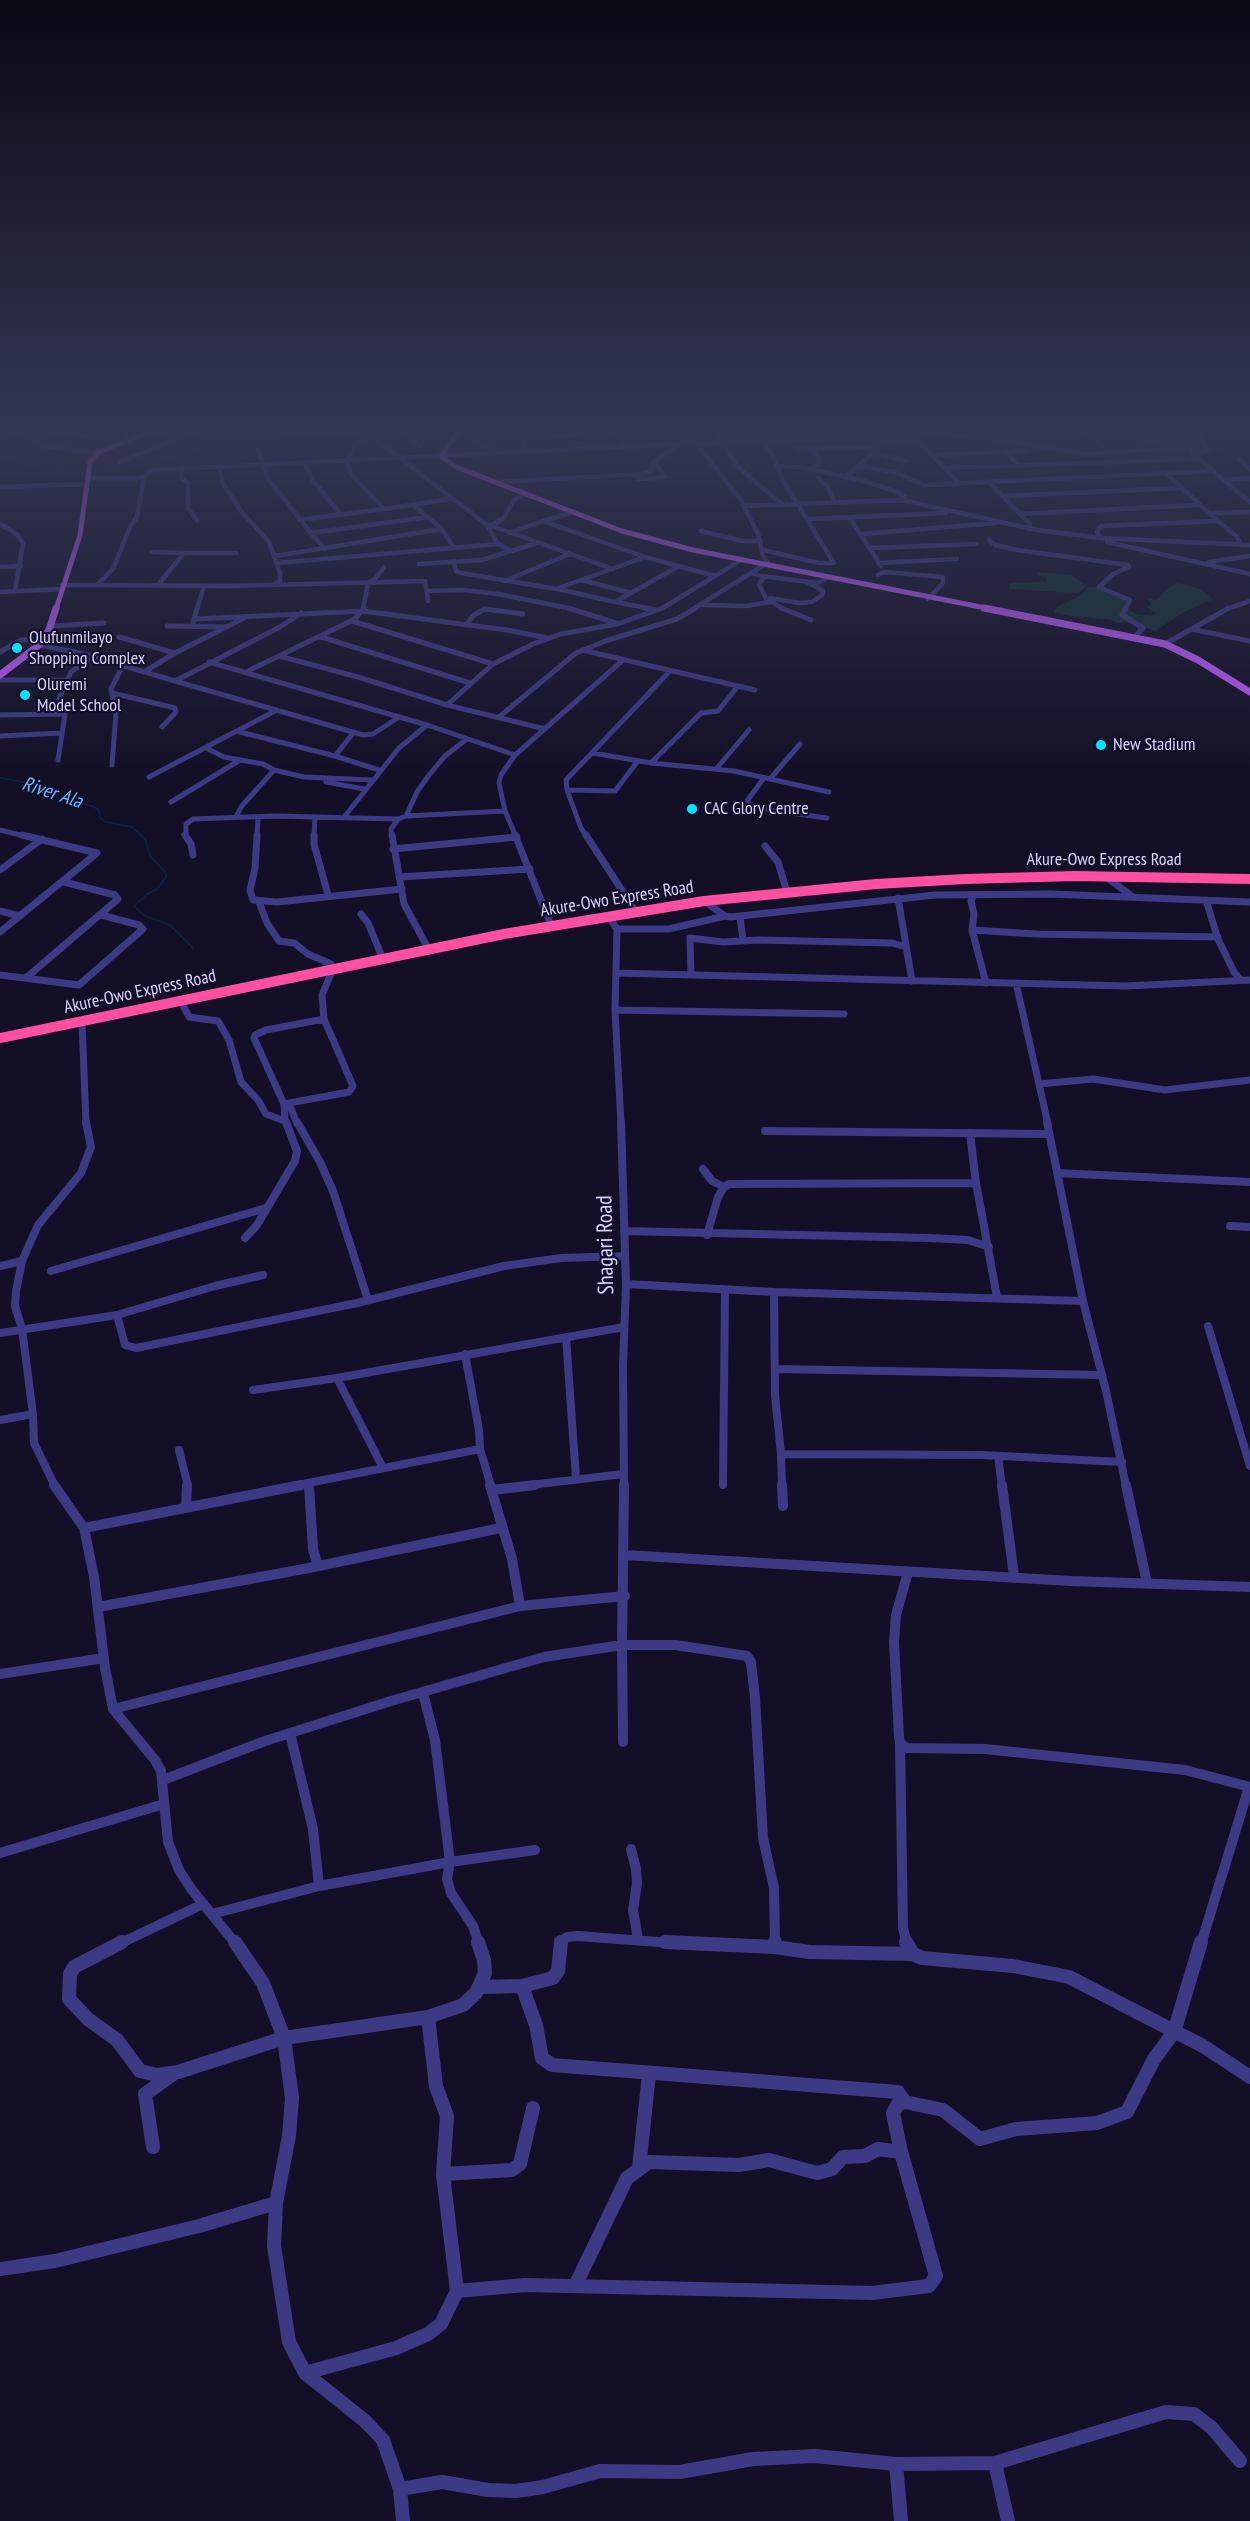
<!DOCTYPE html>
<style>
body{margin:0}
canvas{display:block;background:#130f26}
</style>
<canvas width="1250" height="2521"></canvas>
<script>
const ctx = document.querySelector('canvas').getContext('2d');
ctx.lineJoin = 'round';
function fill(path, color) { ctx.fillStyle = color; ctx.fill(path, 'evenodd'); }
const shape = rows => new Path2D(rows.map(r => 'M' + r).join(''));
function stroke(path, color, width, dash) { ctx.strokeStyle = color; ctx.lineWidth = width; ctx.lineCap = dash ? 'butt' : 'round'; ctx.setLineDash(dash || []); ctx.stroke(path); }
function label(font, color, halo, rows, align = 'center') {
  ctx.font = font + ' "PT Sans Narrow",sans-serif'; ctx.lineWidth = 4.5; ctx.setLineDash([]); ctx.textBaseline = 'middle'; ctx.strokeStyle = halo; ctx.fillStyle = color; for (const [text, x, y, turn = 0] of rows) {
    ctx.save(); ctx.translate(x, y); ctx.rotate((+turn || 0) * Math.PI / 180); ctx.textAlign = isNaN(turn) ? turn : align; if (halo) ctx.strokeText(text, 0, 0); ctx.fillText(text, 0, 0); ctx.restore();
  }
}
fill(shape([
 [1176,452,1184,458,1109,461,1102,455],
 [1037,572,1071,575,1087,586,1078,593,1010,589,1010,583,1046,582,1048,579,1037,575],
 [1177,583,1201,589,1213,599,1184,612,1155,631,1130,622,1117,623,1112,620,1084,617,1082,619,1054,612,1057,607,1080,596,1088,587,1101,588,1129,600,1127,602,1133,604,1124,607,1136,614,1153,616,1157,614,1147,607,1151,604,1147,598,1156,600,1163,594,1165,590]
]), '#12302f');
stroke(shape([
 [870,429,915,433],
 [1210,450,1234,446,1250,439],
 [0,454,38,467,65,472,87,472],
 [1093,456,1160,452],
 [102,471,153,462,191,452,254,429],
 [0,778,23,782,34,792,89,805,98,809,100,818,106,822,132,827,145,839,150,856,165,872,166,877,157,889,147,894,134,906,145,916,170,925,193,948]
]), '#0c2248', 1.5);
stroke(shape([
 [10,429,43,446,97,453],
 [42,429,120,442],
 [132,429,177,437],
 [371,429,372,437,486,524,613,569],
 [523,429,523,452],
 [611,429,629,446],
 [685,429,740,499,758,534,763,556,770,566],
 [713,429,739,468,782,504],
 [922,429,915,433,914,437,959,483],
 [1083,429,1110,453],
 [1201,429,1203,445,1210,451],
 [404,430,404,433,421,446],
 [918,432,994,439,1085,454,1144,450],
 [285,433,430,429],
 [470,438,499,453],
 [522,439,577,435,573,429],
 [873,439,917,440],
 [1136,440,1144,450,1197,449],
 [1136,440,1201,438],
 [763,441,773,456,782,479,834,563,819,563,763,550],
 [696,444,829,438,873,439,877,444,876,450,847,476],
 [810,446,819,458,819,463,812,469],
 [258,449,269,480,311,533],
 [796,449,878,447],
 [1210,451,1192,453,1250,502],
 [1005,452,1028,451],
 [873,453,906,461],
 [932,455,1005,452,1019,466],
 [1239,459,1250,469],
 [119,462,202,429],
 [304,462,314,482,341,515],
 [777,466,804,468,861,480,897,492,905,497,906,501],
 [860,466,894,472,925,485,1214,471],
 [219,467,223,484,241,511,269,542,280,573,280,581,275,584],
 [945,468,1199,459],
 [182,469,181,478,188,483,188,508,197,521],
 [636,474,639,479,665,477,655,461,678,445],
 [1167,474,1209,513],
 [143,477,153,470,678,444,693,440],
 [88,478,144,478,137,517,130,527,113,569,97,585],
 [818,478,827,486,835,502],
 [1224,480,1250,478],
 [498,482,642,474,652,471,652,463,655,461],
 [989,482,1030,524,1029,529],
 [0,487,86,484],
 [1003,496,1182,488],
 [413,505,442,529,454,548],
 [744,506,902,500,1037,530,1101,538,1250,545],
 [384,509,451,499],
 [574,512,543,521,645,557,715,576,741,560],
 [1020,514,1199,505],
 [850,518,881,566],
 [809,519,946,513],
 [299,520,384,509,351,474,346,461,357,444,370,434],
 [0,524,18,535,23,544,15,591],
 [486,524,498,544,511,551],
 [490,526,504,518,513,501,525,493],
 [701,531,742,541,761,541],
 [509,533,543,521],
 [861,534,995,523],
 [1101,538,1097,532,1101,526,1217,521],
 [989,540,995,545,1017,550,1128,565,1129,567,1113,574,1099,587,1130,600,1125,609],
 [1107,542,1250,574],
 [1241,544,1237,537,1209,513,1250,512],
 [870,548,977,544],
 [325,549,311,533,428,517],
 [151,552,184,553,158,585],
 [184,553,236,553],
 [275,556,442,529],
 [1209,562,1250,556],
 [277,563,498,544],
 [454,563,456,571,461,573,556,589,645,557],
 [878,563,957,559],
 [419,564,482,560,537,543],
 [0,567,21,566],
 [753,573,764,578,759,584,766,599,784,609],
 [878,575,884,572,943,577,943,583,928,599],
 [762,576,817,583,828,578],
 [582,580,631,593],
 [504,581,570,554],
 [62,585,230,586,425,581,428,601],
 [558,589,615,602,679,566],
 [427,591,463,590,498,594,573,609],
 [0,592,62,589],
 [770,598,799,603,812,602,822,595,823,591,807,582],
 [615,602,652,609],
 [703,605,746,606,770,602],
 [197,609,204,586],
 [363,609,368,583,375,579,384,567],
 [484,609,488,609],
 [661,609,715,576],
 [693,609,764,565],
 [1227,609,1250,601]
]), '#3d3a85', 4.5);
stroke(shape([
 [568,608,616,623],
 [644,608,655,610],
 [781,608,811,620],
 [1126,608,1122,615,1143,628,1134,638],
 [196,619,363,611,507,630,547,638],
 [352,621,493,664],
 [193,623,197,608],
 [466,625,474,615,485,609,523,614],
 [51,626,104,623],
 [167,626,227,627],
 [1191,629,1250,641],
 [119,637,175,653],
 [321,637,470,683],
 [1165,644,1229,608],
 [39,645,84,654,175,681,280,627,301,613],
 [582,650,755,690],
 [0,652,21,640,44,638],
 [279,656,358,677,447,705,545,729],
 [209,662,427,725,515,755],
 [144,672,175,653,244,618],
 [246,672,355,619,364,608],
 [0,680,67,680],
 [175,681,363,735,373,734,399,717],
 [112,693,175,708,176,712,162,727],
 [59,699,71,672,92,657],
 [447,705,493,664,533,644,561,634,617,624,663,608],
 [0,715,65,714,58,760],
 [499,717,576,653,608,640,677,619,696,608],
 [236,731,335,756,379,770],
 [0,736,62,733],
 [206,748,224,757,263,764,274,770,304,777,371,780],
 [593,753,651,763,734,771,829,792],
 [335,756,354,732],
 [651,763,701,713,718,711,738,686],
 [112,765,116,713,111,689,123,665],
 [717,768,749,730],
 [149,777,277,710],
 [764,778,747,801,749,804,774,811,827,818],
 [770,779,800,744],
 [326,782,364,789],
 [567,790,615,791,637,762],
 [171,802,240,760],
 [345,816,399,748,427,725],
 [406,816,417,792,429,775,445,756,467,739],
 [236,817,241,807,274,770],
 [0,830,28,837],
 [186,837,186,824,193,819,275,816,398,819],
 [257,837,258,817],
 [314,837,315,817],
 [392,837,391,829,398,819,406,816,505,811],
 [516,837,505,811,499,783,501,775,515,755,622,661],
 [587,837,581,828,567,790,566,780,670,671]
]), '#3d3a85', 5);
stroke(shape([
 [185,835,191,844,193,855],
 [257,835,255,868,250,890,253,900,277,902,402,889],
 [314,835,314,844,328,895],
 [392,835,404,904,429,950],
 [515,835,551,925],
 [586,835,636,912],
 [765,846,778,862,787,892],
 [393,849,517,837],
 [0,870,42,839],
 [1105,876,1133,897],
 [399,877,530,869],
 [974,895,971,901,974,914,972,930,986,983],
 [898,898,912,981],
 [1206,900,1218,939,1234,972,1241,980],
 [704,901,725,916,731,917,935,895,1051,894,1250,902],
 [259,902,267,923,279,941,294,943,308,954,331,964,333,969,322,995,324,1019,353,1086,349,1092,284,1104],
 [0,911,20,916],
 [361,914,368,923,383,959],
 [608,916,617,929,615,1010,621,1124],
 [740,917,743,940],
 [617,929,669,929,725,916],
 [972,930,1036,934,1218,937],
 [0,932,97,853,22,835],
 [616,973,1126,986,1250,980],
 [0,975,79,985,143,929,139,925,101,915],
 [691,975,690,938,723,942,758,940,892,943,906,947],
 [26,978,118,899,115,895,64,882],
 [1016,983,1048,1124],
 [181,1001,189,1017,218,1021,229,1040,241,1082,258,1100,266,1114,285,1121,286,1124],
 [615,1010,844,1014],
 [82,1021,86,1124],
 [1039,1084,1093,1079,1165,1090,1250,1080],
 [289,1103,297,1124],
 [285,1121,284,1104,254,1038,255,1035,266,1030,324,1019]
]), '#3d3a85', 7);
stroke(shape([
 [297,1122,320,1162,333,1191,368,1300],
 [621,1122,626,1284,623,1365,624,1486],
 [1047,1122,1083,1301,1106,1391,1126,1486],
 [765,1131,1049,1134],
 [970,1133,976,1183,997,1297],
 [703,1169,712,1181,724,1187],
 [1057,1173,1250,1182],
 [1230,1226,1250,1227],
 [624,1231,929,1238,968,1240,989,1247],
 [707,1235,718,1197,724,1187,729,1184,976,1183],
 [245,1238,257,1225,295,1161,297,1151,286,1122],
 [0,1266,22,1261],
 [51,1271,266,1208],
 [626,1284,774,1292,1083,1301],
 [774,1292,775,1395,781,1454,982,1455,1122,1462],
 [117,1315,125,1345,136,1348,357,1303,504,1266,561,1258,625,1256],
 [1208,1326,1250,1466],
 [0,1333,117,1315,215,1286,263,1275],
 [566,1337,576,1478],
 [465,1354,479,1430,480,1449,491,1486],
 [777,1369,1102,1375],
 [337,1378,383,1468],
 [253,1390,337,1378,624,1327],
 [0,1420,33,1414],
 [179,1450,188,1486],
 [781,1454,782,1486],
 [998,1456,1002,1486],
 [309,1484,309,1486],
 [723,1485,725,1290],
 [55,1486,34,1443,33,1414,22,1329,15,1306,16,1291,22,1261,38,1225,81,1173,91,1147,86,1122],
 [293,1486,480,1449],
 [522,1486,623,1474]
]), '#3d3a85', 8);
stroke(shape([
 [54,1485,84,1528,94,1577,105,1668,113,1709,155,1760,161,1771,168,1842,179,1870,192,1890,236,1944],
 [309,1485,313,1549,318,1566],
 [490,1485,512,1559,520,1606],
 [782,1485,783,1506],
 [1002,1485,1014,1576],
 [1126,1485,1147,1583],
 [492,1490,535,1485],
 [186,1507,187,1485],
 [84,1528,301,1485],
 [625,1555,1071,1581,1250,1587],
 [908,1572,896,1615,894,1642,899,1737,900,1743,907,1748,985,1749,1185,1770,1250,1787],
 [98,1607,309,1568,501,1528],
 [0,1674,104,1658],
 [423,1693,435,1740,450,1862,447,1879,451,1893,473,1926,479,1944],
 [113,1709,520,1606,625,1596],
 [290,1733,313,1829,319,1886],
 [623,1742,622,1645,676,1645,747,1656,751,1662,755,1698,763,1838,774,1888,775,1944],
 [900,1743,903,1928,907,1944],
 [163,1780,265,1741,391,1701,544,1657,622,1645,624,1485],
 [631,1849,636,1869,637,1883,633,1910,638,1939],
 [0,1853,164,1804],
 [212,1914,319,1886,450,1862,535,1850],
 [119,1944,203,1904],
 [559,1944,567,1937,578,1936,685,1944],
 [1201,1944,1249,1787]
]), '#3d3a85', 10);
stroke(shape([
 [122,1942,74,1967,70,1974,69,1999,88,2019,117,2040,140,2071,157,2075,178,2072,284,2038,428,2017,463,2005,476,1993,485,1973,484,1960,478,1942],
 [235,1942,263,1983,284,2038,292,2098,289,2136,276,2203,274,2246,289,2342,305,2373,365,2421,383,2440,400,2489,403,2521],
 [665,1942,775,1947,809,1952,913,1954],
 [775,1942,775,1947],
 [906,1942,913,1954,922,1958,1013,1966,1069,1977,1203,2046,1250,2077],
 [522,1986,536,2025,542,2058,552,2065,898,2092,905,2102],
 [481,1987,522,1986,553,1978,558,1971,561,1942],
 [153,2147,145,2094,172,2075],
 [639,2168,649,2074],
 [443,2174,512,2170,520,2164,533,2108],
 [0,2269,55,2261,199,2226,276,2203],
 [575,2286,627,2178,649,2162,739,2165,769,2160,817,2173,832,2169,843,2157,865,2156,878,2149,901,2152],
 [457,2291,525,2285,872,2293,929,2286,936,2276,901,2152,893,2113,898,2104,905,2102,943,2110,980,2139,1016,2129,1097,2123,1127,2112,1154,2059,1174,2032,1201,1942],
 [305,2373,396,2348,428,2334,441,2324,457,2291,443,2174,447,2116,436,2086,428,2017],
 [995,2463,1008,2521],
 [896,2464,901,2521],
 [400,2489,442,2482,488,2490,516,2491,543,2487,600,2471,680,2472,753,2459,815,2456,896,2464,995,2463,1166,2412,1194,2414,1212,2428,1240,2461]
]), '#3d3a85', 14);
stroke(shape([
 [460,429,441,456,456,467,622,531,693,550,991,609],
 [56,609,80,535,90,462,97,453,156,429]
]), '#c25bff', 5);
stroke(shape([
 [984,608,1165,644,1198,660,1250,692],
 [0,675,39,645,49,630,56,608]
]), '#c25bff', 7);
stroke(shape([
 [0,1038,504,934,704,901,876,884,965,879,1075,876,1250,879]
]), '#ff4fa3', 10);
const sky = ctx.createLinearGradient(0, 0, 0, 782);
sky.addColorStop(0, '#0a0815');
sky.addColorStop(0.55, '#333752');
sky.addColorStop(1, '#33375200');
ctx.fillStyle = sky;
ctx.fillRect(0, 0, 1250, 782);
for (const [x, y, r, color] of [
 [17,648,6,"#00e5ff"],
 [25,695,6,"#00e5ff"],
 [1101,745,6,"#00e5ff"],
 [692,809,6,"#00e5ff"]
]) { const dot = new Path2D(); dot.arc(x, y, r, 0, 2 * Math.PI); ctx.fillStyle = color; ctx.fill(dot); stroke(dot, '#130f26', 2); }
label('18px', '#d9d4ff', '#130f26', [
 ["Olufunmilayo",29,638],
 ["Shopping Complex",29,659],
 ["Oluremi",37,685],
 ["Model School",37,706],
 ["New Stadium",1113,745],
 ["CAC Glory Centre",704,809]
], 'left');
label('18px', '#d9d4ff', '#130f26', [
 ["Akure-Owo Express Road",1104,860],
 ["Akure-Owo Express Road",617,899,-9],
 ["Akure-Owo Express Road",140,992,-12]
]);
label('italic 20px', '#62b6ff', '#130f26', [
 ["River Ala",52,793,18]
]);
label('22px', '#d9d4ff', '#130f26', [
 ["Shagari Road",606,1245,-91]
]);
</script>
